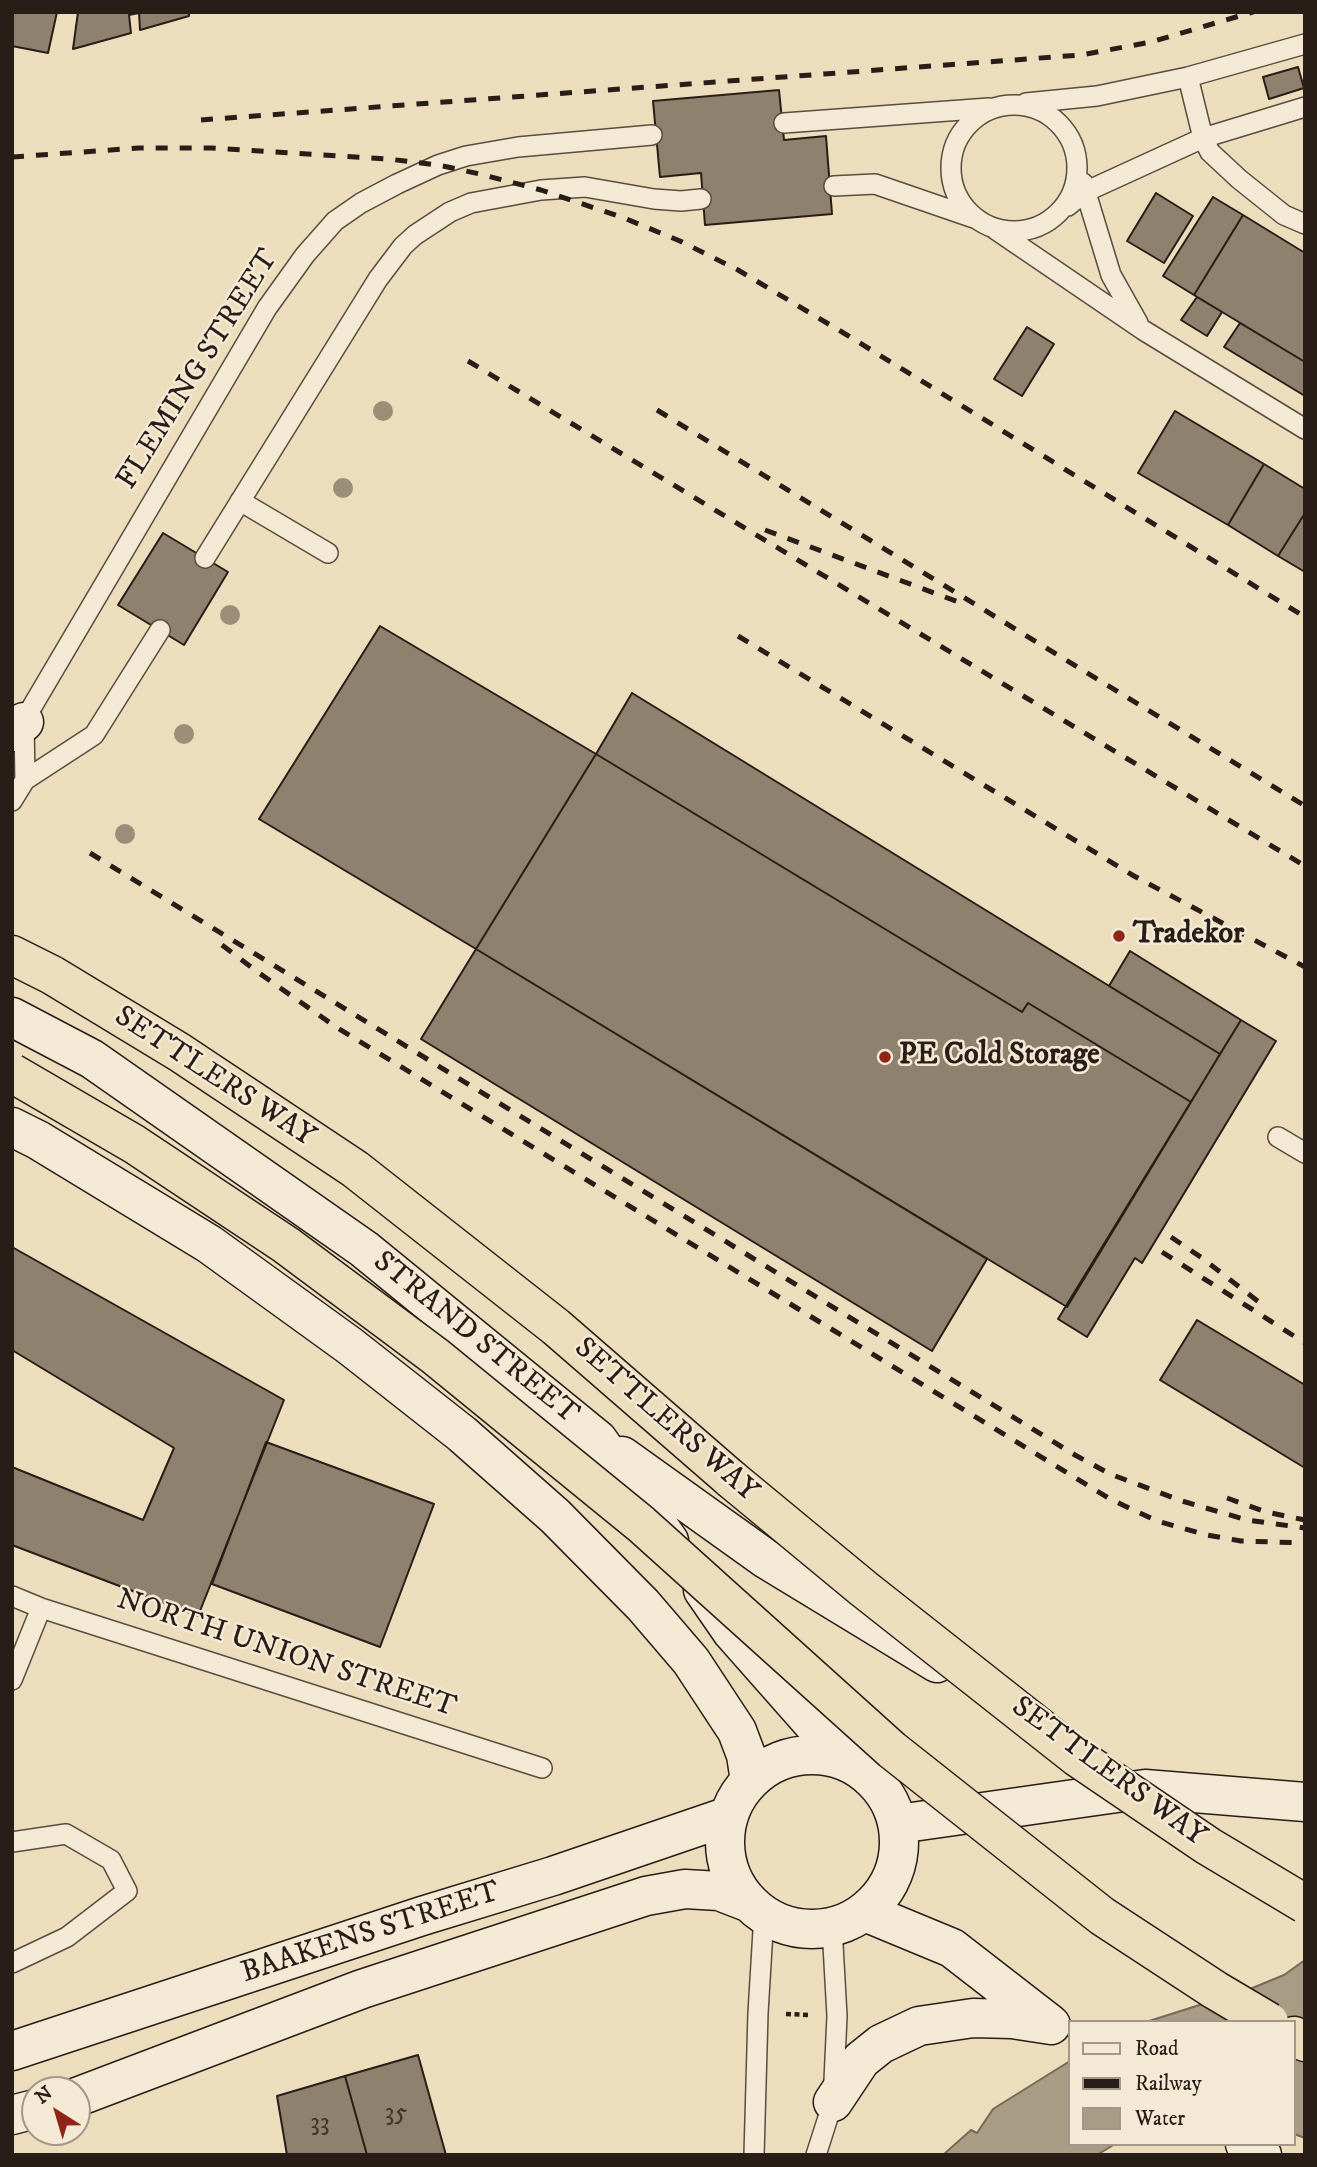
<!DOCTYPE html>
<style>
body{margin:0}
#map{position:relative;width:1317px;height:2167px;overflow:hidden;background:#ecddbd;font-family:"IM FELL DW Pica",serif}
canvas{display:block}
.frame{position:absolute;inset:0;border:14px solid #281d17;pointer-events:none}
.legend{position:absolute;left:1068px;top:2020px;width:228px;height:126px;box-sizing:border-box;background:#f3e9d4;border:2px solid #a29788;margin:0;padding:9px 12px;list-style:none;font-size:21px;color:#281d17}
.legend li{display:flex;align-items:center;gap:14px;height:35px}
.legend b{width:35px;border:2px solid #a29788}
.north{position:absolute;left:21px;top:2076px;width:70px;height:70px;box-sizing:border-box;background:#f3e9d4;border:2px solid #a29788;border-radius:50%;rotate:323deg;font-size:19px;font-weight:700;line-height:28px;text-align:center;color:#281d17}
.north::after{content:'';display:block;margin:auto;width:24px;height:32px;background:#8f2418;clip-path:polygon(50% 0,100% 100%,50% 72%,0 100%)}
</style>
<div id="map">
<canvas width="1317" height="2167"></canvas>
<div class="frame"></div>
<ul class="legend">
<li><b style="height:9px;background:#f3e9d4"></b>Road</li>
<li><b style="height:9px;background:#281d17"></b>Railway</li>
<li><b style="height:19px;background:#a99c85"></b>Water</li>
</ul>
<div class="north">N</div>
</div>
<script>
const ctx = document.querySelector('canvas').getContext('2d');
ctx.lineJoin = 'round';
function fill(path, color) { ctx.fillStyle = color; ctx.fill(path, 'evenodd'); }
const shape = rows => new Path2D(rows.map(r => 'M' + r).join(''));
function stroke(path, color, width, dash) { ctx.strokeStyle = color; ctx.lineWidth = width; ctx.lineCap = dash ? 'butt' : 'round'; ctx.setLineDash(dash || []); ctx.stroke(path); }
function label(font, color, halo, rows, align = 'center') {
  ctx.font = font + ' "IM FELL DW Pica",serif'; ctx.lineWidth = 5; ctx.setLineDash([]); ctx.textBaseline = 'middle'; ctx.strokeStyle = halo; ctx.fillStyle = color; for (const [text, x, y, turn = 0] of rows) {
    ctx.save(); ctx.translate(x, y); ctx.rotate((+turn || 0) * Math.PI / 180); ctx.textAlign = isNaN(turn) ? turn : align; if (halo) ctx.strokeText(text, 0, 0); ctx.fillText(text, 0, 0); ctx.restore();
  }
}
const water = shape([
 [1305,1960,1305,2138,1294,2134,1294,2022,1146,2022,1250,1989,1284,1975,1305,1960],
 [1070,2061,1070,2144,1115,2144,1097,2155,943,2155,971,2130,977,2133,993,2109,1070,2061]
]);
fill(water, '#a99c85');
stroke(water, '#756959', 2);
const building = shape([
 [12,12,57,12,48,53,12,46,12,12],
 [78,12,189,12,189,16,140,30,139,13,129,15,131,33,73,49,78,12],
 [1298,67,1304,88,1269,99,1263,77,1298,67],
 [779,90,784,140,826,136,832,214,705,225,701,173,660,177,653,101,779,90],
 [1156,193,1193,216,1164,263,1127,241,1156,193],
 [1213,197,1243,215,1194,295,1163,276,1213,197],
 [1243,215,1305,253,1305,362,1194,295,1243,215],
 [1197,297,1222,312,1207,336,1181,320,1197,297],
 [1240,323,1305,362,1305,396,1224,347,1240,323],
 [1027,327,1054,344,1022,396,994,379,1027,327],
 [1175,411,1264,464,1228,525,1138,473,1175,411],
 [1264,464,1305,489,1305,513,1278,556,1228,525,1264,464],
 [1305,513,1305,572,1278,556,1305,513],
 [163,533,228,572,184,645,118,605,163,533],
 [380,626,596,754,476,949,259,819,380,626],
 [632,693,1220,1054,1191,1102,1028,1003,1022,1012,596,754,632,693],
 [596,754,1022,1012,1028,1003,1191,1102,1067,1307,476,949,596,754],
 [476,949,987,1259,932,1351,421,1039,476,949],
 [1130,951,1241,1020,1220,1054,1109,986,1130,951],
 [1241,1020,1276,1041,1142,1263,1135,1258,1087,1337,1058,1319,1241,1020],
 [12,1247,284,1400,198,1616,12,1545,12,1467,143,1520,174,1448,12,1350,12,1247],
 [1197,1320,1305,1385,1305,1468,1160,1380,1197,1320],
 [266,1442,434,1504,380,1647,212,1584,266,1442],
 [418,2055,446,2155,367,2155,345,2076,418,2055],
 [345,2076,367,2155,287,2155,277,2096,345,2076]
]);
fill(building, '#8e816d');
stroke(building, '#281d17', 2);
const lane = shape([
 [1188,77,1203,138,1210,152,1239,179,1284,215,1305,224],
 [1026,103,1097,96,1188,77,1305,44],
 '951 168a63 63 0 1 1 126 0a63 63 0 1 1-126 0Z',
 [784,123,989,108],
 [1083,183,1111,275,1138,323],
 [834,186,875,184,974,218],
 [1068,206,1085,192,1203,138,1305,107],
 [996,230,1143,330,1305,429],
 [240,501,328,553],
 [205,558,378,279,403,246,415,235,450,212,471,203,541,190,585,187,654,199,681,201,701,199],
 [25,780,24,722,26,717,267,308,305,255,335,221,361,203,397,184,438,165,466,156,518,147,652,135],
 [12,801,25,780,94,735,160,630],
 [1278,1137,1305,1153],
 [12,1596,41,1608,542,1768],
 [12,1680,41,1608],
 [12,1842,66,1834,111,1860,127,1891,67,1937,12,1963],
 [754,2155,758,2013,764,1914],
 [816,2155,833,2102,837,2016,832,1927]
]);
const secondary = shape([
 [12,732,24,722],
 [12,1017,92,1059,364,1249,598,1440,669,1541],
 [12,1127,38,1140,209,1244,350,1346,462,1434,555,1516,643,1605,691,1661,737,1731,746,1755,750,1781],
 [622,1456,766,1559,937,1663],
 [703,1590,732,1632,845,1760],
 '725 1842a87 87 0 1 1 174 0a87 87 0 1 1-174 0Z',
 [898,1824,1145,1789,1305,1802],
 [865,1912,952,1948,1050,2024],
 [12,2051,422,1916,553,1876,729,1816],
 [77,2097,362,1989,646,1896,685,1889,719,1891,750,1903],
 [833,2102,861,2060,881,2044,919,2026,973,2018,1012,2019,1051,2025],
 [12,2115,35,2109],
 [1245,2144,1262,2155]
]);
const highway = shape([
 [12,955,52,975,179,1052,355,1169,556,1327,731,1479],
 [1294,2036,1305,2042]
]);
stroke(lane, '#594d40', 22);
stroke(secondary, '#281d17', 41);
stroke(highway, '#281d17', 41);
stroke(shape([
 [786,2014,809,2015]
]), '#281d17', 4.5, [5, 3.5]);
stroke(lane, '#f3e9d4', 19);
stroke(secondary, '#f3e9d4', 38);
stroke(highway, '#ecddbd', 38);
stroke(shape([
 [201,120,1081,55,1151,42,1253,12],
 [12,157,139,148,211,148,388,159,438,165,480,174,541,190,624,218,680,241,738,270,842,332,1305,617],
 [468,361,1305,866],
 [657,410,1305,806],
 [765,530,961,603],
 [738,636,1134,876,1305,967],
 [90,853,1075,1455,1110,1474,1182,1501,1247,1520,1305,1528],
 [222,945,259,973,336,1027,1110,1499,1157,1521,1207,1535,1241,1541,1305,1543],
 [1171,1237,1202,1258,1264,1306],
 [1162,1252,1305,1343],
 [1227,1498,1266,1512,1305,1520]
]), '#281d17', 5, [12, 12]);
const highwayBridge = shape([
 [12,1073,134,1144,286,1245,435,1356,641,1524,892,1750,1102,1916,1215,1990,1269,2022],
 [731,1479,864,1589,1077,1757,1208,1846,1305,1904]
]);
stroke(highwayBridge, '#281d17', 41, []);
stroke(highwayBridge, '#ecddbd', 38);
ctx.fillStyle = '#9b8e78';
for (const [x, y] of [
 [383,411],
 [343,488],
 [230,615],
 [184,734],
 [125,834]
]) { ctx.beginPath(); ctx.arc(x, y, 10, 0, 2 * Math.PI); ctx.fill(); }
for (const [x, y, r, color] of [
 [1119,936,7,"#8f2418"],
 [885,1057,7,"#8f2418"]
]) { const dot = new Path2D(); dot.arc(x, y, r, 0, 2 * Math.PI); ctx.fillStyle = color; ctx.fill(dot); stroke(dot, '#f3e9d4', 2.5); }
label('26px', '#42362c', null, [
 ["35",396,2115],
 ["33",320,2125]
]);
label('30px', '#281d17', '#f3e9d4', [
 ["FLEMING STREET",199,370,-58],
 ["SETTLERS WAY",214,1078,33],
 ["STRAND STREET",475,1339,39],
 ["SETTLERS WAY",665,1421,41],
 ["NORTH UNION STREET",286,1655,18],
 ["SETTLERS WAY",1108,1773,36],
 ["BAAKENS STREET",371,1934,-18]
]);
label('bold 30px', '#281d17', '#f3e9d4', [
 ["Tradekor",1133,936],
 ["PE Cold Storage",899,1057]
], 'left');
</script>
